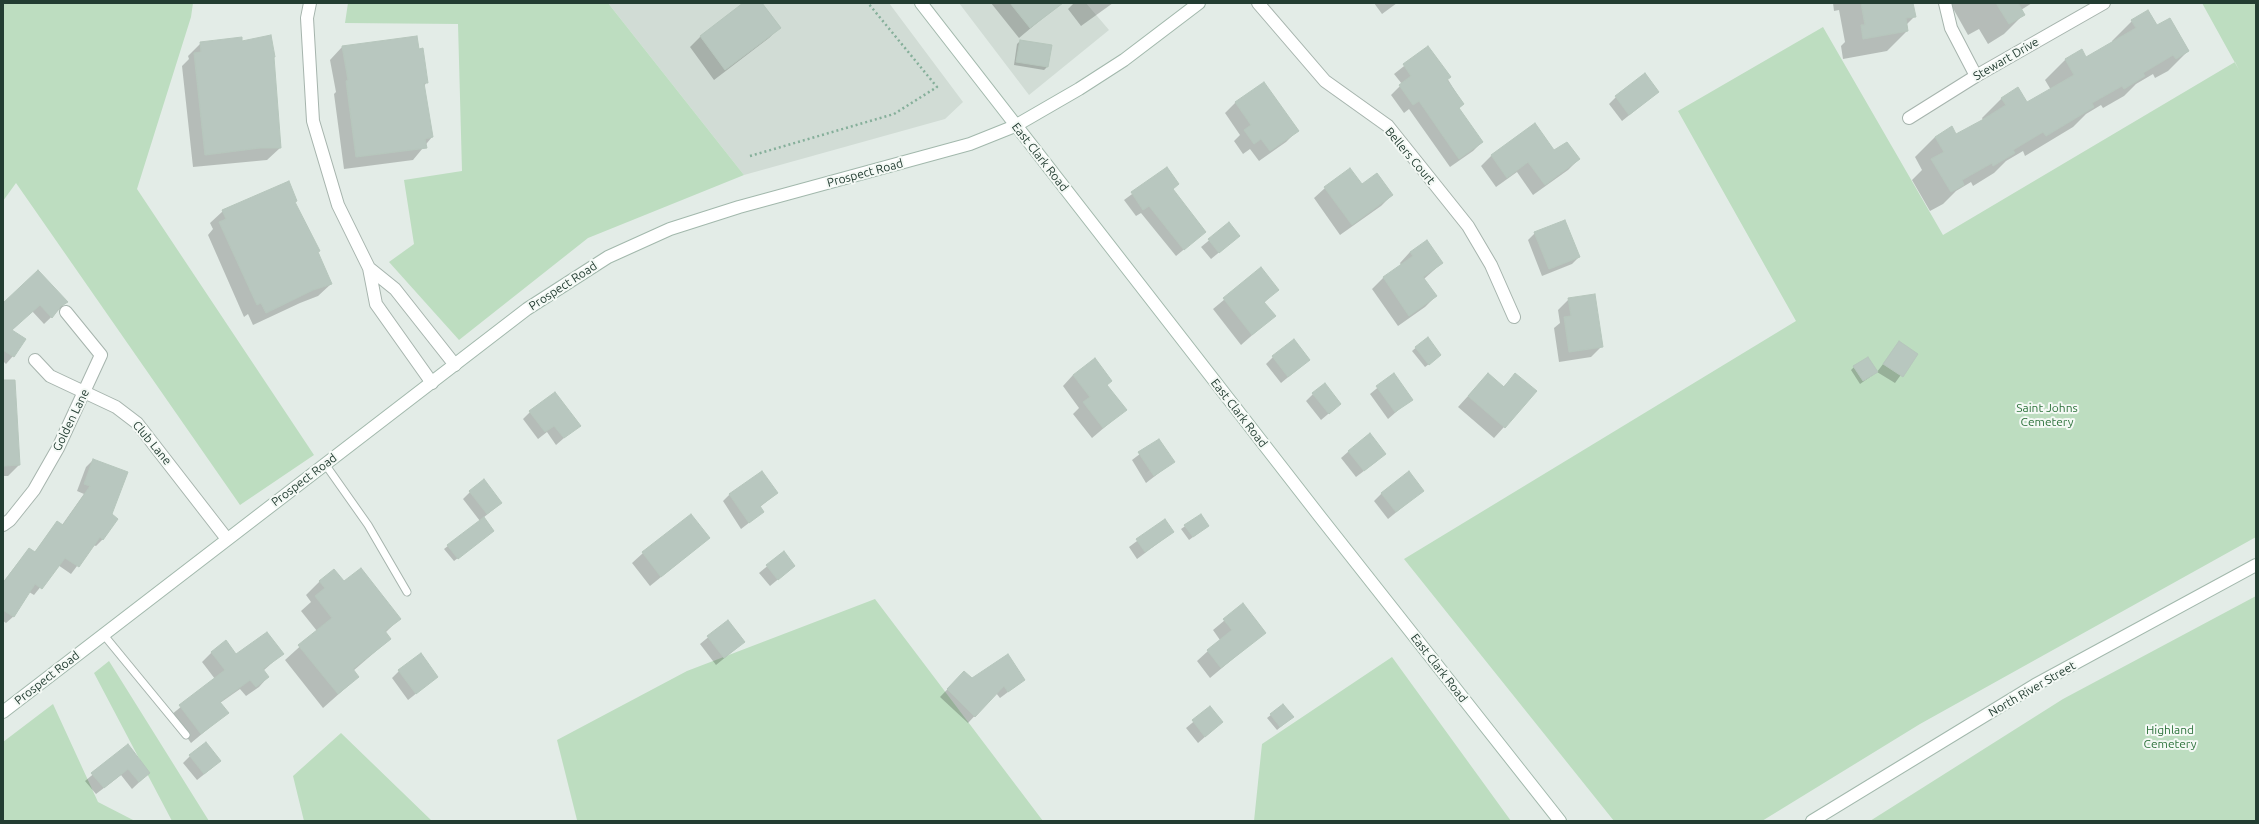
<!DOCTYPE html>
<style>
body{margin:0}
#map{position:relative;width:2259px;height:824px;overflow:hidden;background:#e3ece7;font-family:Ubuntu,sans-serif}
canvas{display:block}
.frame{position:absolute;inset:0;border:4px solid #233d32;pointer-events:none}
</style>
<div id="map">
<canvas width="2259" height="824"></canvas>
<div class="frame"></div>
</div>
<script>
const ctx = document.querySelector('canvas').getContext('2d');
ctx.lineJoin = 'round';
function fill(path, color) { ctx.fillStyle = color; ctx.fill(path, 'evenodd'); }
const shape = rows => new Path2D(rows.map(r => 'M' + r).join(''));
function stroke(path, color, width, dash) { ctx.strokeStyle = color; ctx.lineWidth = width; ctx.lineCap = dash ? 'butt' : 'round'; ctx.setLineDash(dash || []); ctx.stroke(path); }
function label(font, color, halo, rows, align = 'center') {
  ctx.font = font + ' Ubuntu,sans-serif'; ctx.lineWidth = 4; ctx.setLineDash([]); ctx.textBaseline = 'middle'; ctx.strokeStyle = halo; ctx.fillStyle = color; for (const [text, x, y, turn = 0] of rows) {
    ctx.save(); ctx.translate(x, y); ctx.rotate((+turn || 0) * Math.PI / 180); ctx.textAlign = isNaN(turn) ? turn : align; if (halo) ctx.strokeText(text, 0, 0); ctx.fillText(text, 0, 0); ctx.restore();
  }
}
fill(shape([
 [608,3,889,3,963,102,945,119,744,175],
 [959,3,1086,3,1109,30,1029,95]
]), '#d1dcd5');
fill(shape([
 [3,3,193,3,191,17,137,189,314,455,240,505,16,183,3,201],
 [348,3,608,3,744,175,588,238,459,340,389,262,414,244,404,180,462,171,458,24,345,23],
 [2202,3,2256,3,2256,537,1920,724,1762,821,1614,821,1404,559,1796,321,1678,111,1823,27,1943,235,2235,62,2239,70],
 [2256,596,2256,821,1870,821,2063,699],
 [875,599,1043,821,575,821,577,820,557,740,687,671],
 [1392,657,1511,821,1254,821,1262,744],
 [109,661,209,821,172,821,94,673],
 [53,704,98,802,135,821,3,821,3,742],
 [341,733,432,821,304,821,293,776]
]), '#bdddc0');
fill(shape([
 [745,3,761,3,780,27,769,38,714,80,690,47,700,37],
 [991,3,1052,3,1056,7,1019,38],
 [1074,3,1113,3,1081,26,1068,9],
 [1374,3,1397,3,1382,14],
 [1833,3,1912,3,1915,16,1906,25,1907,31,1887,51,1843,59,1841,46,1845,42,1839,10,1834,11],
 [1950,3,2032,3,2021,10,2024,14,2004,34,1988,44,1979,29,1968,35],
 [2132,21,2157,27,2188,51,2168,71,2155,78,2153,74,2136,84,2124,96,2103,108,2101,105,2086,114,2073,127,2025,156,2023,151,2006,161,1994,173,1973,186,1971,182,1956,191,1943,204,1930,211,1912,180,1922,170,1915,157,1935,137,1956,135,1983,120,1982,118,2002,98,2027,104,2051,90,2045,80,2065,60,2082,51,2086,58,2113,43,2112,41],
 [416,37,427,82,424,86,432,137,413,160,344,169,334,94,336,92,330,60,342,47],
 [1020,41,1047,67,1044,70,1014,65,1017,44],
 [241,42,274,57,273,59,280,148,267,160,193,167,182,66,189,59,188,56,201,43],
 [1428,47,1463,104,1458,109,1482,142,1473,151,1450,167,1409,109,1404,113,1391,95,1402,84,1394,74],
 [1264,83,1297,131,1286,142,1259,161,1250,149,1243,154,1234,141,1240,135,1225,113,1235,103],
 [1658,92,1622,121,1609,104,1616,97],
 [1554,152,1579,159,1568,170,1533,195,1517,172,1496,187,1481,166,1491,156],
 [1166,169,1178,184,1172,190,1205,232,1176,256,1141,213,1136,216,1124,200],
 [1361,185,1392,195,1381,206,1340,235,1314,198,1325,188],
 [296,201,294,203,331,284,318,296,300,303,253,325,248,314,244,317,208,235,213,229,210,223,223,211],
 [1229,224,1239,236,1211,259,1201,247],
 [1535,233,1579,257,1572,264,1542,276,1528,240],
 [1410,252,1442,263,1424,279,1436,296,1425,307,1398,326,1372,289,1383,278,1401,265,1400,263],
 [1261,269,1277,289,1264,303,1274,316,1241,345,1213,309],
 [1569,299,1602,346,1591,357,1559,362,1554,328,1560,323,1558,310],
 [67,302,44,324,32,311,11,331,13,356,6,364,3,361,3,304],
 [1427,338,1437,358,1425,367,1412,351],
 [1899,343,1916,354,1895,383,1877,372],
 [1273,357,1309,360,1281,383,1266,364],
 [1854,367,1873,375,1860,384,1851,370],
 [1488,374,1503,387,1516,374,1504,427,1494,438,1458,407],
 [1073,375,1106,385,1125,410,1092,438,1073,414,1079,408,1063,386],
 [1393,375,1411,399,1388,419,1370,394],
 [1313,394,1340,404,1321,420,1306,401],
 [3,398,19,465,8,476,3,476],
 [530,412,579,425,556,445,547,432,538,439,523,419],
 [1158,440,1173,462,1146,483,1132,460],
 [1349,451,1377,461,1356,477,1341,458],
 [93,460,103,539,96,546,93,545,71,574,58,565,34,595,29,592,14,616,6,623,3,621,3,582,29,549,34,553,57,522,62,525,84,494,77,491,86,467],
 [1422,491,1388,519,1374,501,1381,494],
 [470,492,501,503,483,518,493,531,454,561,444,549,480,521,463,499],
 [777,493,760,507,763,512,741,529,723,501,730,494],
 [1201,515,1208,526,1189,540,1181,529],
 [1165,520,1173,532,1137,559,1129,547],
 [709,538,650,586,632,563,643,553],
 [783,553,794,566,770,586,759,573],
 [320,581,344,582,400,618,385,633,390,639,353,671,358,677,323,708,285,660,317,631,301,611,311,602,306,595],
 [1243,605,1265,632,1210,678,1197,661,1220,640,1213,630],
 [728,621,744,642,716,665,700,644],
 [212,652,236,656,282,654,263,671,268,677,259,687,246,696,240,689,220,703,227,713,191,743,171,715,215,679,202,662],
 [399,671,437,677,408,700,392,678],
 [964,672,972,680,1024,680,1000,698,996,693,968,723,940,697],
 [1283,705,1289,720,1277,730,1267,718],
 [1210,708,1222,722,1198,743,1186,728],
 [127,746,149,773,132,789,121,775,96,794,85,781],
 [190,756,212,768,197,780,183,763]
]), '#0003');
const building = shape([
 [743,3,762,3,781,28,725,70,700,36,743,3],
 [1010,3,1063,3,1030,28,1010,3],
 [1861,3,1913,3,1916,17,1906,18,1908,31,1863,39,1861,25,1865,25,1861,3],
 [1996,3,2018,3,2025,15,2009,24,1996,3],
 [2148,10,2157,25,2170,18,2189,51,2176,59,2173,55,2143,73,2145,76,2124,89,2122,86,2092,103,2094,107,2046,136,2043,132,2013,150,2015,153,1993,166,1992,163,1962,180,1964,185,1951,192,1931,159,1944,152,1935,137,1952,126,1956,134,1982,120,2006,105,2001,98,2018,87,2027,102,2062,82,2074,75,2065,59,2082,49,2086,57,2136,28,2131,20,2148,10],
 [271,35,275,57,274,57,281,148,260,148,205,155,194,53,201,52,200,42,242,37,242,41,271,35],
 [417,36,419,49,423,48,428,83,424,83,433,137,425,139,427,148,356,157,346,81,348,80,342,46,417,36],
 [1020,40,1052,45,1048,67,1016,62,1020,40],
 [1428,46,1451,77,1447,80,1464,104,1459,108,1483,142,1459,159,1419,101,1413,105,1399,85,1411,76,1403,64,1428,46],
 [1645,73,1659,92,1629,115,1615,96,1645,73],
 [1264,82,1299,131,1270,151,1261,139,1254,144,1244,130,1251,125,1235,102,1264,82],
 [1535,123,1554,150,1567,142,1580,159,1545,185,1528,162,1507,178,1491,155,1535,123],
 [1167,167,1179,184,1173,189,1206,232,1184,250,1149,206,1143,210,1131,192,1167,167],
 [1350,168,1362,184,1377,173,1393,195,1352,225,1324,187,1350,168],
 [289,181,297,201,295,202,320,251,318,252,332,284,313,290,266,313,261,303,257,305,219,222,226,219,222,210,289,181],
 [1565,220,1580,257,1549,269,1534,232,1565,220],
 [1229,222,1240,236,1219,253,1208,239,1229,222],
 [1427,240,1443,263,1423,277,1437,296,1409,316,1383,277,1413,256,1410,252,1427,240],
 [1261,267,1279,290,1264,302,1276,316,1252,335,1223,298,1261,267],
 [38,270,68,302,61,306,52,318,40,305,12,330,26,339,14,357,3,350,3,303,38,270],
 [1595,294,1603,347,1569,352,1564,317,1571,316,1568,298,1595,294],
 [1428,337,1441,355,1429,365,1415,347,1428,337],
 [1294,339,1310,360,1288,377,1272,356,1294,339],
 [1899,341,1918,354,1903,377,1883,364,1899,341],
 [1868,357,1878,372,1863,381,1853,366,1868,357],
 [1095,358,1112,381,1107,385,1127,410,1103,428,1083,402,1090,397,1073,375,1095,358],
 [1394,373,1413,400,1395,412,1376,386,1394,373],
 [1488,373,1504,387,1515,373,1537,391,1505,428,1468,396,1488,373],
 [3,380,15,380,20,465,3,466,3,380],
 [1325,383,1341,404,1329,414,1312,393,1325,383],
 [555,392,581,426,564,438,554,426,545,432,529,411,555,392],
 [1370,433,1386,454,1364,471,1348,451,1370,433],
 [1159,439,1175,462,1154,476,1138,452,1159,439],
 [93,459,128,472,112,514,118,519,103,540,100,537,79,567,65,558,42,589,35,584,14,617,3,610,3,583,29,548,35,552,57,521,63,525,90,486,84,484,93,459],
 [762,471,778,493,760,506,764,512,749,523,729,494,762,471],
 [1409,471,1424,491,1396,512,1381,493,1409,471],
 [484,479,502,503,487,514,469,491,484,479],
 [691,514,710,538,661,577,642,552,691,514],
 [1201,514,1209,526,1193,537,1184,525,1201,514],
 [484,517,494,531,458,559,447,545,484,517],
 [1165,519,1174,532,1145,552,1136,539,1165,519],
 [784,551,795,566,778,580,766,565,784,551],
 [361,568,401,619,385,631,391,639,353,669,359,677,338,694,298,645,332,618,315,596,325,588,319,581,334,569,344,581,361,568],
 [1243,603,1266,633,1221,668,1207,650,1232,630,1223,619,1243,603],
 [728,620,745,642,724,658,707,636,728,620],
 [267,632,284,654,263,669,269,677,256,687,250,680,220,702,229,713,201,734,179,705,225,670,211,652,226,640,236,654,267,632],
 [421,653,438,677,416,694,398,670,421,653],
 [1008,654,1025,680,1008,692,1004,686,975,717,947,689,964,671,972,678,1008,654],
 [1283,704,1294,717,1280,727,1270,714,1283,704],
 [1210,706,1223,722,1205,737,1192,720,1210,706],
 [206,742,221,761,204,774,189,755,206,742],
 [128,744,150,773,139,782,128,769,104,788,91,773,128,744]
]);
fill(building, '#b8c7bf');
stroke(building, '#b6c6bc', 1);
const lane = shape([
 [325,464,368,525,407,592],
 [103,634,186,735]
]);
const street = shape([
 [310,3,307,18,313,121,338,205,369,268,376,304,432,383],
 [1258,3,1325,81,1388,126,1468,226,1491,265,1514,317],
 [1945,3,1951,28,1976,76],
 [1909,118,1976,76,2104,3],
 [369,268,395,289,455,365],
 [35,360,50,376,116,407,137,423,227,539],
 [3,525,10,520,34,490,58,448,101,355,66,312]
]);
const secondary = shape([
 [921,3,1321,518,1560,821],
 [3,712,527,309,608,257,670,229,739,207,970,144,1015,126,1079,89,1124,60,1199,3],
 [1812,821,2035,685,2256,565]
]);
stroke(lane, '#a6b4ad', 9);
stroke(street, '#a6b4ad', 14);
stroke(secondary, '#a2b8ac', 14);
stroke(shape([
 [750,156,894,114,937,87,868,3]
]), '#85af9a', 2.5, [2, 3]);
stroke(lane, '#fff', 7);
stroke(street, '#fff', 12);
stroke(secondary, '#fff', 12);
label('12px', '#233d32', '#f4f9f5', [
 ["Stewart Drive",2006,59,-30],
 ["Bellers Court",1410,156,50],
 ["East Clark Road",1040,157,52],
 ["Prospect Road",865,173,-15],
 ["Prospect Road",563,286,-33],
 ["East Clark Road",1239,413,52],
 ["Golden Lane",71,420,-64],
 ["Club Lane",152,443,50],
 ["Prospect Road",304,480,-37],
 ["East Clark Road",1439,668,52],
 ["Prospect Road",47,678,-38],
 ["North River Street",2032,689,-30]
]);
label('12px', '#2f733d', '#f4f9f5', [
 ["Saint Johns",2047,408],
 ["Cemetery",2047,422],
 ["Highland",2170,730],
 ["Cemetery",2170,744]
]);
</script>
